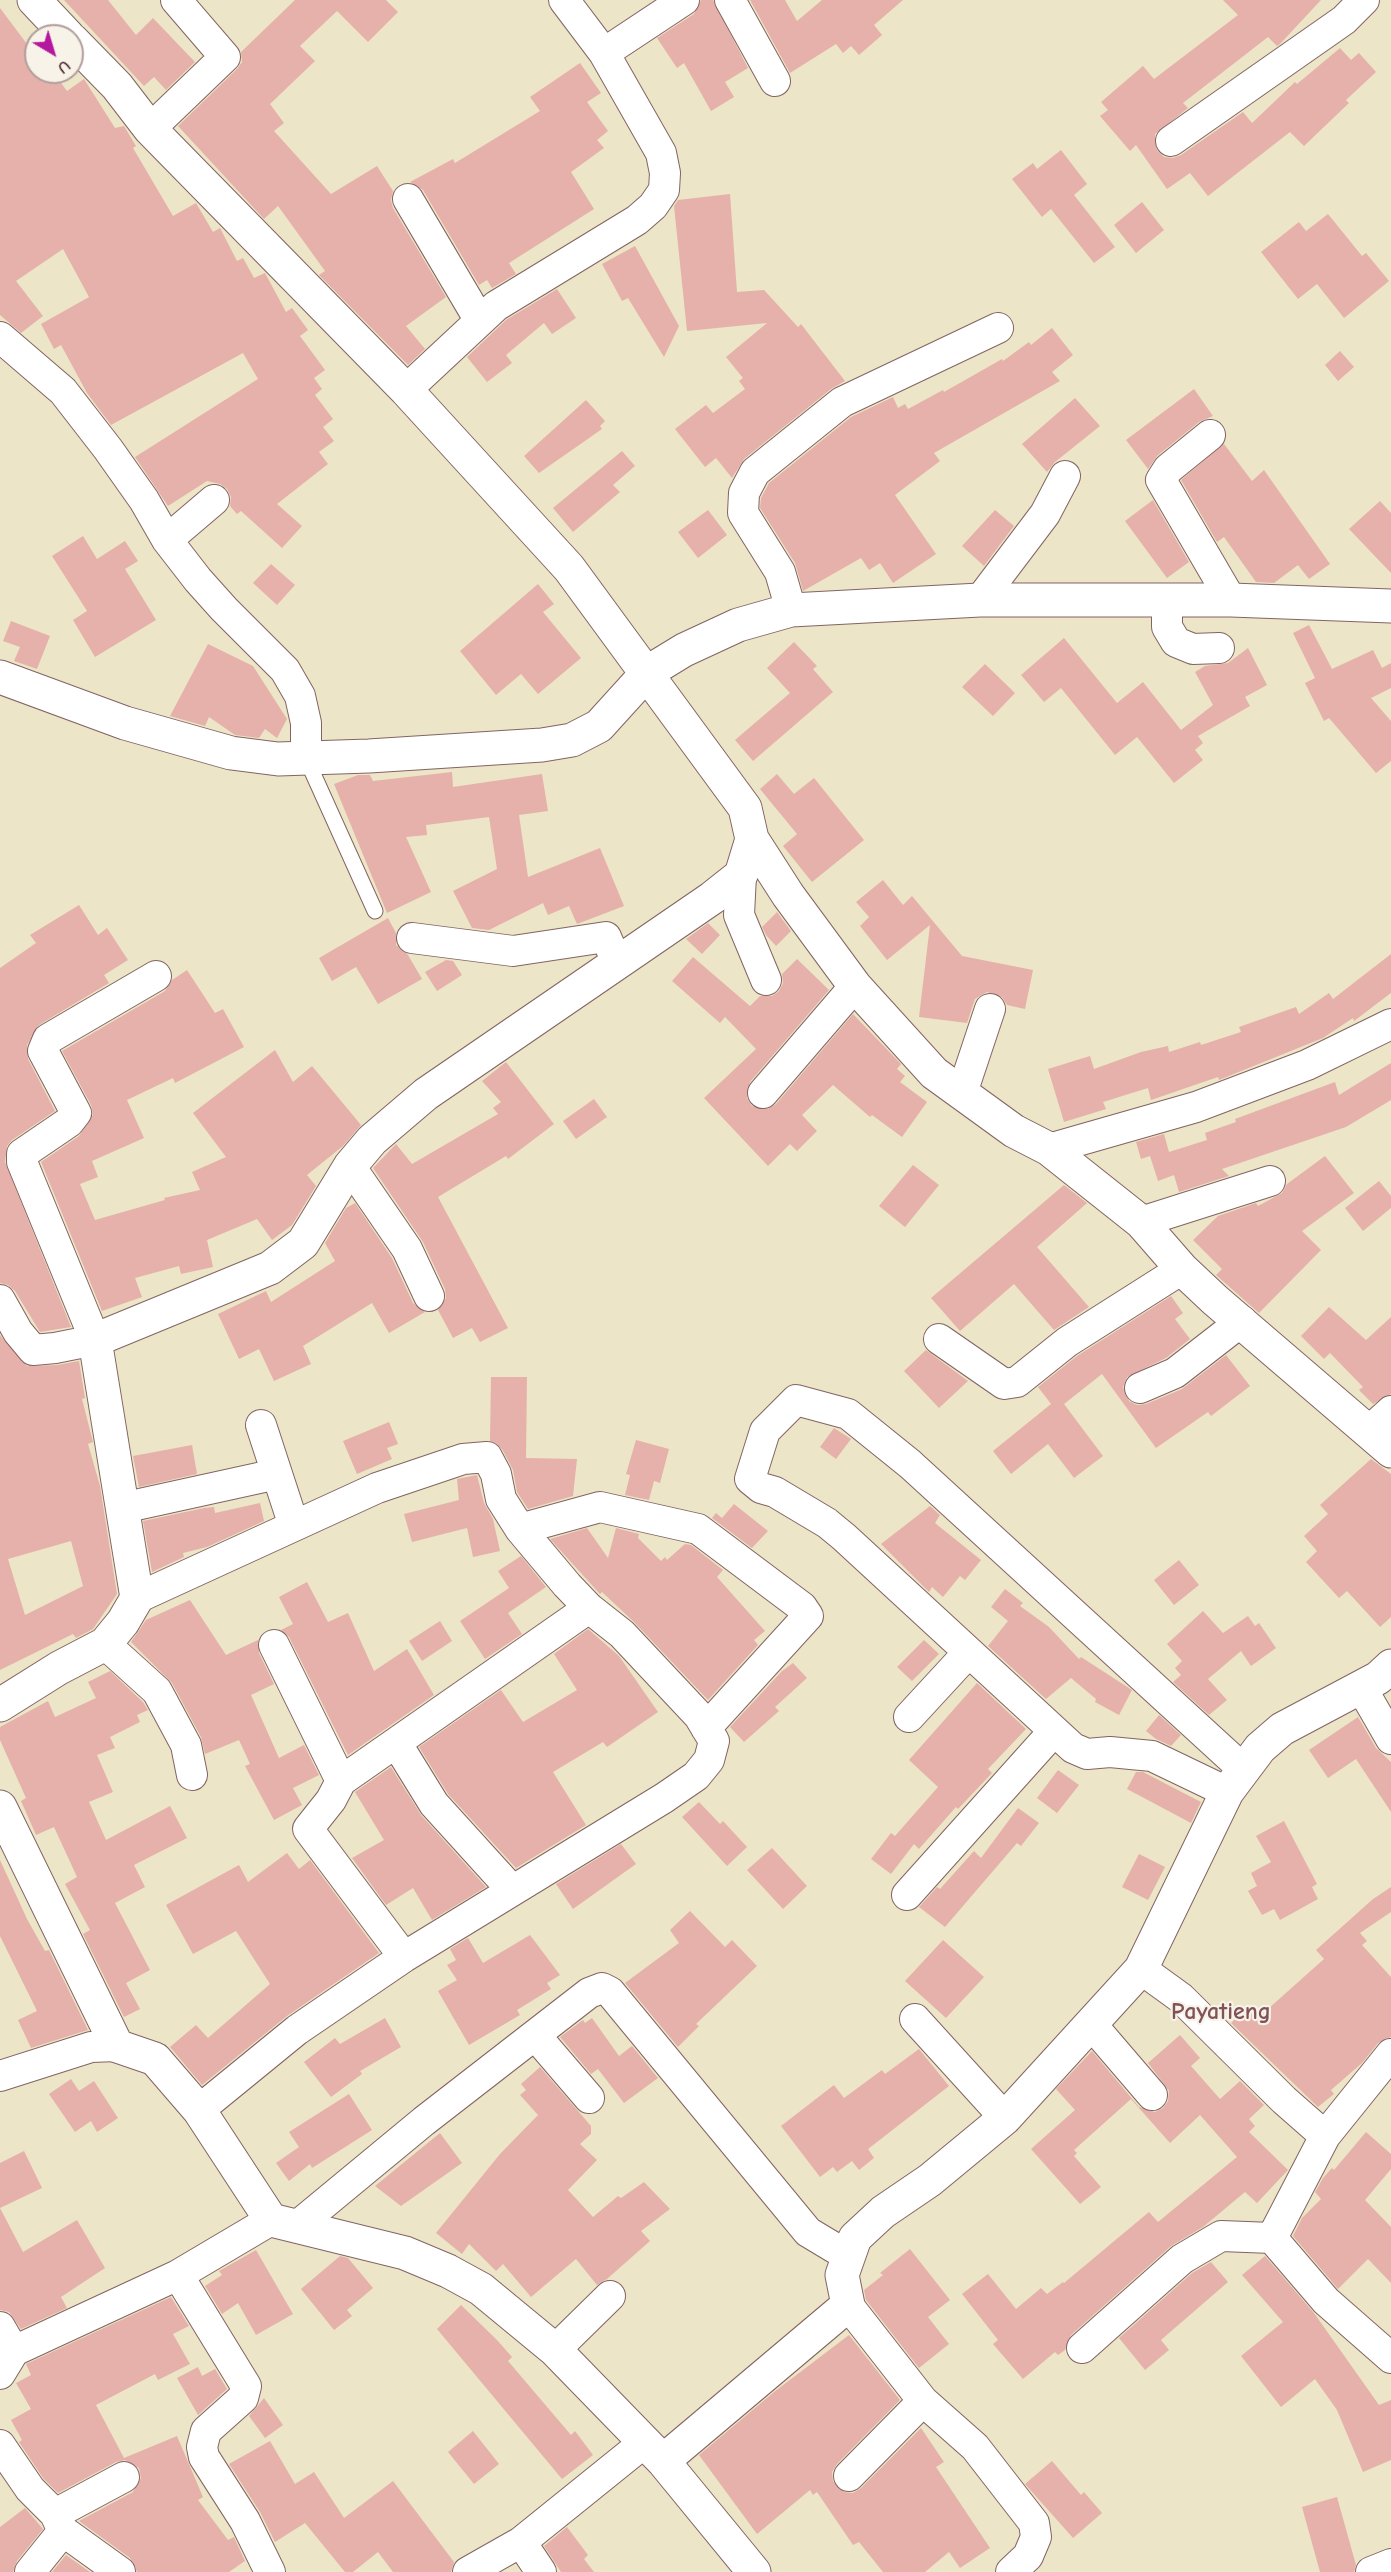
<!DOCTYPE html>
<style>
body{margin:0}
#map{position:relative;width:1391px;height:2572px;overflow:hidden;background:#ece5c7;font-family:"Comic Neue",sans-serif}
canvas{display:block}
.north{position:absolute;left:24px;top:24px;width:60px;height:60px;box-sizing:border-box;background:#f7f3e8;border:2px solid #b29e9c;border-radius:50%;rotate:142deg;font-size:16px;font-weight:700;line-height:24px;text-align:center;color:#4a1f2b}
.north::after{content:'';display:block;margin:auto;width:21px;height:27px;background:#b5179e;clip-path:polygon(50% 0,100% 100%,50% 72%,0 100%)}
</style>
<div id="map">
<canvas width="1391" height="2572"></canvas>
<div class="north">U</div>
</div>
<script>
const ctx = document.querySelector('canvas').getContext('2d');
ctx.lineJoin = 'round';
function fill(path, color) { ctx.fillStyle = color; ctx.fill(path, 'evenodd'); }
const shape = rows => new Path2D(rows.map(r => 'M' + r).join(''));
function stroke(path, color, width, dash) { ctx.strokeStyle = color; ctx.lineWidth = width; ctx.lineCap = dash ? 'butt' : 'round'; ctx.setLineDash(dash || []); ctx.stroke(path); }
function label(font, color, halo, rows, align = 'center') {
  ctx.font = font + ' "Comic Neue",sans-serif'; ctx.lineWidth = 4.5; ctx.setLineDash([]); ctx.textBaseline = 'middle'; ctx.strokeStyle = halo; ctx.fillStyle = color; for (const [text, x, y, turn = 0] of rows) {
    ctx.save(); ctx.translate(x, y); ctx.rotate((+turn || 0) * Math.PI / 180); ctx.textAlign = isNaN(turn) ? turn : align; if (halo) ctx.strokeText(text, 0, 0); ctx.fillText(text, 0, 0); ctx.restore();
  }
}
fill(shape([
 [64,0,108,0,136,35,153,18,195,62,166,90,154,77,144,86],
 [295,0,386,0,398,12,368,42,337,11,300,46,315,61,270,104,284,123,274,131,331,194,377,166,393,191,391,200,393,208,446,297,406,326,425,349,408,365,319,275,325,271,278,206,264,219,178,126,237,69,242,62,241,52],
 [701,0,713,0,748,68,725,82,734,97,711,111,684,63,677,68,657,38,694,14],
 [750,0,785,0,797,21,822,0,903,0,874,25,882,35,859,55,851,46,843,53,836,44,790,73],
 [1223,0,1321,0,1280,44,1277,46,1268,37,1183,103,1188,108,1155,134,1157,150,1164,157,1173,158,1181,155,1243,112,1252,123,1295,82,1297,84,1340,48,1351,60,1359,53,1376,72,1346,100,1349,103,1304,146,1290,132,1208,196,1190,173,1167,189,1136,145,1130,151,1100,116,1108,110,1101,102,1143,66,1154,79,1238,15],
 [0,8,36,56,36,72,53,72,67,91,84,79,115,128,124,126,136,146,133,148,173,216,196,203,213,232,220,228,237,261,243,258,254,278,265,273,286,312,292,308,308,330,300,336,325,370,314,378,322,389,315,395,333,419,323,427,334,441,319,452,328,464,277,504,302,526,282,548,241,511,237,514,230,506,231,497,227,489,220,484,207,481,168,506,135,457,258,379,243,353,111,425,87,393,61,345,54,349,41,324,89,297,63,249,16,281,43,316,21,333,0,315],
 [580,63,601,93,587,102,608,131,597,140,604,148,571,172,594,209,509,263,516,274,492,288,487,280,479,285,423,190,410,182,453,159,455,163,540,111,530,97],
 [1061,150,1087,184,1074,195,1115,247,1094,263,1051,209,1042,217,1012,179,1033,163,1037,169],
 [730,194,737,292,764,290,798,327,801,324,845,381,831,389,744,459,732,478,716,458,705,467,675,429,706,405,713,413,745,389,739,381,743,378,726,357,767,323,687,331,674,206,678,200],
 [1142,202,1164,230,1136,253,1114,225],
 [1328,214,1362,256,1366,253,1389,281,1344,318,1317,284,1298,299,1261,252,1299,222,1306,231],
 [635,246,679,326,664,357,628,298,622,301,602,264],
 [557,289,576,318,552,334,544,323,506,355,512,363,487,382,467,357,506,320],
 [1052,328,1073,355,1052,372,1060,381,934,453,940,461,895,495,936,554,893,583,880,563,869,570,861,558,803,591,795,563,760,508,761,498,769,483,851,417,893,397,898,408,905,404,908,409,943,390,944,392,1002,359,1003,361,1029,342,1031,345],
 [1340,351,1354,367,1338,381,1325,365],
 [1194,389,1213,416,1199,422,1157,456,1148,469,1126,440],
 [1075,398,1100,426,1055,462,1047,472,1022,444],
 [586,400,605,421,600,426,602,429,539,473,524,456],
 [1224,444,1252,481,1264,470,1330,564,1309,579,1298,565,1274,583,1256,582,1224,537,1217,542,1181,480],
 [622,451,635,466,613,485,620,492,573,532,553,508],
 [1153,500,1189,562,1167,578,1125,521],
 [1380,501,1391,513,1391,573,1349,529],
 [708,510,727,535,698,558,678,532],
 [995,510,1014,526,984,566,962,546],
 [83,536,97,559,125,541,138,561,125,569,156,620,95,657,73,620,87,611,52,556],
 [271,564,295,585,277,605,253,583],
 [538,584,554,604,543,612,581,658,538,694,521,674,496,695,460,651],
 [11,621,50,636,37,669,14,661,20,647,3,641],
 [1309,625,1332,669,1373,650,1382,668,1391,663,1391,688,1371,698,1391,721,1391,761,1376,773,1329,718,1324,721,1305,683,1315,678,1293,633],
 [1064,638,1117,703,1143,682,1181,730,1213,705,1195,672,1205,666,1228,663,1248,648,1267,685,1245,697,1250,706,1198,736,1203,743,1195,750,1203,760,1174,783,1137,737,1115,755,1061,688,1044,702,1021,675],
 [794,642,817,666,813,669,833,692,753,761,735,740,790,693,767,668],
 [208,644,253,666,287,719,277,738,265,729,259,738,235,735,209,717,205,726,170,716],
 [985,664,1015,693,993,716,962,687],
 [452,772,453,787,542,774,548,811,519,815,528,877,600,848,624,906,577,924,569,906,548,915,543,903,489,930,472,928,453,891,497,869,489,817,426,825,427,835,406,837,431,892,387,913,334,784,358,775,370,775,373,781],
 [777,774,794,794,814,778,864,840,812,882,783,846,797,834,760,789],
 [883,880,903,905,912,896,962,956,1033,970,1025,1009,1007,1005,1002,997,987,992,975,999,967,1023,919,1017,930,925,887,960,860,926,869,917,856,902],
 [79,905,98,935,107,928,128,960,104,975,109,983,39,1025,27,1045,28,1059,55,1111,12,1140,7,1146,5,1162,71,1327,40,1332,15,1291,8,1285,0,1283,0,968,36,943,30,935],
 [777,912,791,931,776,946,766,935,762,927],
 [388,918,396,933,396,945,408,955,422,979,378,1004,356,967,332,981,319,958],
 [708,923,720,935,702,954,686,939],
 [1391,954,1391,993,1354,1021,1353,1018,1323,1038,1219,1080,1218,1077,1151,1100,1148,1088,1103,1102,1106,1109,1064,1122,1048,1069,1090,1056,1094,1069,1141,1052,1168,1046,1169,1052,1200,1042,1201,1045,1241,1032,1239,1027,1296,1007,1299,1014,1329,993,1333,999],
 [693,957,750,1006,760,996,772,996,779,991,783,983,782,974,797,959,829,990,750,1082,747,1098,752,1106,768,1109,776,1104,853,1014,901,1064,897,1069,905,1076,900,1082,927,1102,902,1137,872,1115,870,1117,833,1085,802,1115,817,1131,797,1151,790,1144,768,1166,704,1098,756,1049,725,1017,720,1023,672,981],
 [446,960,453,961,462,975,437,991,425,972],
 [187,970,215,1013,223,1009,244,1047,175,1083,173,1078,127,1100,144,1138,92,1161,98,1177,80,1184,95,1220,165,1200,164,1198,200,1190,192,1172,226,1157,193,1113,275,1050,293,1082,312,1066,361,1125,343,1146,307,1175,316,1186,292,1225,272,1240,257,1219,207,1240,213,1267,181,1274,179,1266,135,1278,142,1297,102,1311,41,1162,79,1136,93,1115,91,1105,62,1051,165,991,172,980],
 [506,1062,554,1124,508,1159,506,1156,438,1197,508,1328,480,1342,472,1328,453,1338,438,1310,446,1298,445,1289,423,1242,373,1168,396,1144,412,1164,498,1114,493,1108,501,1102,482,1081],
 [1391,1063,1391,1100,1346,1127,1222,1169,1229,1176,1179,1192,1174,1175,1158,1181,1150,1156,1141,1159,1136,1142,1164,1134,1169,1152,1207,1140,1205,1133,1236,1122,1235,1119,1335,1082,1339,1095],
 [594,1099,607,1117,576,1139,563,1121],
 [1325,1156,1354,1193,1302,1231,1321,1250,1259,1313,1216,1275,1222,1269,1193,1240,1218,1216,1256,1203,1258,1206,1282,1193,1287,1184],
 [913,1165,939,1185,905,1227,879,1206],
 [1379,1181,1391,1196,1391,1208,1363,1231,1345,1208],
 [1064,1185,1087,1203,1037,1247,1089,1307,1054,1330,1014,1284,960,1331,931,1298],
 [355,1203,392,1258,413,1303,425,1312,389,1333,372,1303,303,1346,311,1364,274,1381,259,1349,239,1359,218,1314,266,1291,271,1302,335,1261,325,1243,346,1208],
 [1171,1296,1183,1313,1175,1319,1190,1339,1166,1358,1127,1377,1123,1387,1129,1401,1137,1405,1146,1404,1182,1389,1226,1355,1250,1386,1211,1416,1208,1412,1156,1448,1102,1374,1064,1404,1103,1456,1074,1478,1048,1444,1011,1474,993,1451,1051,1404,1038,1387,1077,1356],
 [1329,1307,1366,1340,1391,1317,1391,1394,1373,1404,1359,1390,1363,1387,1330,1353,1324,1359,1301,1336],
 [0,1335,27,1366,57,1365,79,1361,85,1398,82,1399,93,1442,88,1444,100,1486,117,1594,93,1629,76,1638,73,1634,0,1670],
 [71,1541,83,1586,25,1615,8,1559],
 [926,1350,968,1381,939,1408,904,1371],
 [491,1377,527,1377,526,1458,577,1459,573,1496,528,1509,517,1492,513,1470,502,1449,490,1441],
 [389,1422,398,1444,387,1448,392,1459,357,1474,343,1441],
 [834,1428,851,1439,836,1459,820,1447],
 [636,1440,669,1449,660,1483,654,1481,649,1500,625,1495,630,1475,626,1474],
 [192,1445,197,1474,139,1487,133,1456],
 [1371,1459,1391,1474,1391,1617,1380,1627,1347,1591,1339,1598,1306,1562,1317,1551,1304,1536,1328,1514,1320,1505],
 [477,1475,484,1503,493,1519,500,1551,473,1557,467,1528,412,1542,404,1514,459,1500,457,1479],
 [260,1503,264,1521,207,1547,183,1553,184,1557,152,1572,143,1521,204,1508,214,1507,215,1513],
 [734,1504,768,1531,752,1548,712,1518,716,1513,722,1518],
 [930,1506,940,1515,935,1523,981,1560,965,1580,960,1576,943,1597,932,1587,929,1592,881,1544],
 [587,1528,608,1558,616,1528,639,1534,638,1538,661,1561,665,1557,667,1560,685,1544,691,1545,723,1570,717,1577,765,1631,754,1640,758,1645,708,1700,634,1622,602,1592,600,1594,550,1539],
 [521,1556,546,1587,508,1613,522,1634,485,1659,460,1621,509,1588,498,1571],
 [1179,1560,1199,1585,1174,1605,1154,1580],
 [307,1582,328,1622,348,1613,374,1671,407,1649,434,1695,348,1755,289,1637,281,1630,293,1624,279,1597],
 [1005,1589,1023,1603,1020,1606,1049,1627,1079,1659,1081,1657,1132,1690,1119,1715,1095,1702,1096,1699,1071,1678,1046,1699,988,1646,1008,1621,991,1607],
 [190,1600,226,1655,258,1640,259,1653,274,1684,251,1695,279,1758,304,1745,319,1775,293,1788,302,1805,274,1820,245,1766,250,1764,239,1740,205,1754,201,1737,172,1683,131,1642,146,1620],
 [1203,1611,1223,1633,1248,1616,1255,1626,1259,1623,1276,1648,1251,1666,1241,1651,1208,1679,1227,1700,1209,1715,1173,1682,1181,1675,1175,1668,1182,1661,1167,1644],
 [440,1621,452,1641,422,1661,409,1641],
 [588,1629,619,1656,658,1712,607,1747,603,1742,553,1772,586,1825,516,1868,448,1794,419,1747,501,1690,523,1722,577,1690,554,1654],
 [924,1640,939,1654,912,1681,897,1667],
 [793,1663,807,1678,775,1707,779,1711,744,1742,730,1727,782,1671],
 [110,1671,143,1702,148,1710,137,1715,140,1722,110,1737,115,1748,97,1755,113,1792,89,1802,106,1840,170,1806,187,1838,134,1865,145,1887,115,1903,150,1970,126,1983,140,2009,124,2017,83,1934,90,1930,65,1884,77,1877,54,1827,36,1835,21,1801,26,1798,0,1740,0,1727,48,1701,55,1717,96,1698,88,1682],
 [977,1683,1026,1729,988,1769,992,1773,958,1809,956,1807,919,1849,914,1844,891,1874,871,1859,891,1833,895,1836,938,1787,909,1760],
 [1159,1715,1181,1735,1171,1746,1156,1739,1146,1731],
 [1358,1717,1376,1748,1391,1762,1391,1812,1356,1759,1328,1778,1309,1750],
 [391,1767,421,1815,486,1887,432,1920,413,1888,386,1905,352,1858,384,1840,355,1792],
 [1058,1770,1079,1785,1057,1813,1037,1798],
 [1136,1772,1143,1772,1201,1802,1191,1823,1127,1789],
 [699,1802,720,1824,723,1821,747,1847,727,1866,682,1817],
 [1018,1808,1039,1823,1021,1846,1017,1843,945,1927,919,1907,937,1887,940,1889,974,1851,981,1858],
 [1284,1821,1317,1884,1312,1887,1318,1899,1280,1920,1274,1909,1262,1915,1248,1891,1257,1886,1251,1873,1271,1862,1256,1836],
 [621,1844,636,1864,573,1909,556,1884],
 [772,1848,807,1886,783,1909,747,1870],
 [287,1853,299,1869,310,1860,379,1953,287,2016,202,2085,170,2047,196,2025,208,2038,270,1984,236,1931,193,1954,166,1905,239,1865,248,1882],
 [1139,1854,1165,1867,1148,1900,1122,1887],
 [0,1860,27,1919,45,1951,49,1950,88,2030,31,2048,18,2020,37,2011,0,1936],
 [1391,1887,1391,1912,1360,1933,1367,1941,1362,1945,1391,1977,1391,2037,1378,2043,1362,2063,1331,2090,1334,2094,1318,2107,1231,2023,1249,2006,1259,2017,1324,1959,1316,1950,1373,1899],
 [690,1911,725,1947,732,1940,757,1966,696,2024,699,2026,678,2047,625,1983,679,1943,670,1930],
 [530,1935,560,1975,547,1983,551,1989,517,2010,520,2015,469,2045,438,1991,457,1980,447,1965,456,1960,450,1949,468,1938,483,1963],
 [943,1940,984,1977,946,2018,905,1981],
 [385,2018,401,2047,360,2071,362,2074,331,2097,304,2062,335,2038,340,2044],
 [592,2018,619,2056,632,2046,658,2078,624,2103,598,2069,591,2074,560,2037,583,2020,585,2023],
 [1180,2035,1200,2058,1191,2066,1220,2099,1240,2081,1264,2105,1249,2119,1255,2126,1249,2132,1288,2170,1257,2203,1245,2192,1203,2227,1171,2246,1071,2335,1065,2350,1058,2355,1055,2352,1023,2379,993,2344,998,2340,962,2294,988,2274,1016,2309,1041,2288,1047,2294,1063,2282,1064,2283,1149,2212,1158,2222,1237,2157,1200,2115,1170,2143,1131,2099,1074,2150,1077,2153,1074,2156,1101,2187,1080,2204,1031,2149,1075,2110,1056,2089,1092,2051,1139,2107,1155,2112,1163,2108,1168,2101,1169,2091,1148,2063],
 [919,2049,949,2086,868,2149,874,2158,859,2170,852,2161,837,2172,833,2167,820,2177,781,2126,834,2085,844,2098,882,2070,885,2074],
 [540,2067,591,2126,591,2134,580,2144,597,2160,568,2190,593,2217,618,2196,621,2198,644,2182,670,2209,641,2231,650,2241,607,2279,597,2285,576,2259,531,2297,503,2264,496,2271,469,2244,462,2254,436,2233,500,2154,538,2115,520,2095,526,2090,521,2084],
 [71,2079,79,2091,94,2081,118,2118,97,2132,91,2121,75,2132,49,2094],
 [349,2094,372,2130,312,2168,310,2164,289,2181,276,2163,299,2147,289,2132],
 [1366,2132,1391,2154,1391,2169,1365,2200,1391,2227,1391,2283,1368,2259,1338,2289,1293,2236,1302,2218,1321,2199,1315,2192,1323,2178,1332,2168,1334,2170],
 [440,2133,462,2163,401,2206,375,2186],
 [24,2151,42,2188,0,2208,23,2252,77,2220,105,2268,61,2297,67,2308,21,2329,9,2312,0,2310,0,2163],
 [910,2249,950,2300,928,2317,949,2344,919,2368,866,2300,864,2290,883,2275,880,2273],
 [256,2250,293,2314,256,2335,238,2303,222,2314,205,2286,222,2275,219,2271],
 [340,2256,348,2258,373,2288,347,2310,352,2316,334,2330,301,2289],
 [1265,2256,1314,2313,1379,2405,1391,2400,1391,2460,1363,2472,1337,2410,1315,2379,1281,2407,1241,2356,1283,2322,1242,2275],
 [1211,2262,1228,2282,1161,2340,1169,2350,1145,2370,1119,2338,1192,2273],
 [171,2297,189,2326,173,2334,190,2364,158,2380,155,2374,96,2405,124,2458,177,2436,203,2497,198,2500,228,2540,234,2537,245,2561,229,2572,137,2572,130,2558,79,2521,133,2492,141,2478,139,2468,125,2460,116,2462,58,2493,43,2478,19,2442,22,2440,11,2420,31,2409,16,2383,31,2375,26,2364],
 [461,2305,497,2340,512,2357,508,2361,571,2435,575,2431,593,2455,562,2479,437,2329],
 [849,2335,900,2400,837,2464,832,2472,833,2481,844,2492,853,2493,861,2488,921,2428,944,2462,936,2467,990,2548,960,2568,949,2552,925,2572,883,2572,859,2542,853,2545,817,2492,813,2495,810,2490,757,2534,699,2455,774,2392],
 [198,2367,202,2376,215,2369,227,2389,198,2415,177,2378],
 [264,2398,283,2425,265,2438,249,2416],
 [473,2431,499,2464,474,2484,448,2452],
 [270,2441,295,2484,314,2472,344,2518,393,2481,454,2562,451,2572,393,2572,378,2552,353,2572,345,2572,305,2523,275,2542,260,2512,229,2464],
 [1052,2461,1081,2495,1084,2492,1102,2513,1073,2538,1025,2484],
 [1337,2497,1356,2565,1354,2572,1320,2572,1302,2507],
 [25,2508,43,2529,17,2561,13,2572,0,2572,0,2527],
 [567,2527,588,2555,584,2559,594,2572,561,2572,544,2546],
 [66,2555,90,2572,52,2572]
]), '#e6b1aa');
const service = shape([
 [306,758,375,911]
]);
const minor = shape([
 [730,0,775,81],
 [604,53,684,0],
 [150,129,225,57,176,0],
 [1171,141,1344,20,1364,0],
 [408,199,480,321],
 [0,337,63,391,108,449,144,500,167,540,198,580,224,609,285,670,300,696,306,723,306,757],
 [406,390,496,306,637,220,653,206,664,190,665,173,661,153,604,53,564,0],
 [1210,435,1168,469,1161,480,1231,600],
 [167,540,214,500],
 [980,600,1045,514,1065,476],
 [1167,602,1167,627,1176,642,1193,649,1219,648],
 [791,610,780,572,743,513,744,493,755,472,842,402,998,328],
 [741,875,739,915,766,980],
 [412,938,513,951,606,937,617,963],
 [763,1093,855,986],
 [962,1093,990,1009],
 [1049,1149,1196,1107,1307,1065,1391,1024],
 [350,1166,407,1249,429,1296],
 [1141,1222,1270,1181],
 [0,1300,18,1332,33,1350,55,1348,95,1340,22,1162,22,1154,69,1122,76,1113,43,1051,48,1039,156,976],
 [939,1339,1004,1384,1017,1382,1067,1342,1182,1269],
 [1140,1388,1175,1373,1242,1321],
 [261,1425,294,1526],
 [1369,1431,1391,1411],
 [122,1508,277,1474],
 [520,1529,600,1507,698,1529,802,1607,808,1616,706,1728],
 [137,1598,377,1488,463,1459,487,1457,496,1474,501,1499,520,1529,567,1585,589,1608,622,1634,699,1716,714,1741,709,1760,696,1776,664,1798,404,1957,297,2030,199,2110],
 [105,1644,157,1691,186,1745,192,1775],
 [274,1645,341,1781,331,1800,308,1829,404,1957],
 [1361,1687,1391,1739],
 [909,1717,968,1653],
 [397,1744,434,1804,512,1890],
 [341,1781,589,1608],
 [1227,1792,1152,1756,1110,1752,1087,1754,1073,1748,844,1537,827,1523,775,1492,761,1488,750,1479,765,1431,796,1400,848,1414,910,1464,1243,1769],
 [907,1895,1054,1731],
 [1141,1969,1181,1998,1284,2100,1325,2136],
 [915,2019,1005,2118],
 [1092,2025,1152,2095],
 [535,2035,589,2098],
 [0,2076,91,2047,117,2046],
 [297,2226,424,2121,589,1993,602,1988,610,1992,808,2232,848,2256],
 [1272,2238,1326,2301,1391,2358],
 [178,2275,246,2386,243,2398,206,2431,202,2447,204,2457,245,2521,270,2572],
 [848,2305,923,2401,975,2447,1034,2523,1036,2537,1028,2556,1011,2572],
 [0,2327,14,2351],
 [1082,2348,1182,2259,1221,2236,1272,2238,1325,2136,1391,2054],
 [555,2350,610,2296],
 [0,2374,14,2351,178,2275,271,2220],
 [0,2445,30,2489,55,2514],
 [849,2476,923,2401],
 [521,2542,541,2572],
 [30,2572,63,2531],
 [120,2572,63,2531,55,2514,124,2477],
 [468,2572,521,2542,645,2442],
 [1371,2572,1391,2564]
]);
const tertiary = shape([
 [34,0,68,36],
 [0,677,125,723,231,753,278,759,369,756,542,745,572,740,599,726,648,672,684,650,738,625,791,610,980,600,1231,600,1391,606],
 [752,839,788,895,855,986,934,1073,1014,1131,1049,1149,1141,1222,1182,1269,1215,1300,1391,1451],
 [0,1705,59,1668,105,1644,123,1622,137,1598,95,1340,270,1268,303,1243,350,1166,372,1140,426,1094,712,898,741,875,752,839,745,808,569,568,406,390,150,129,117,86,72,40],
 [0,1807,117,2046,155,2059,199,2110,271,2220,405,2253,448,2271,481,2289,555,2350,663,2461,754,2572],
 [663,2461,848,2305,842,2275,855,2238,883,2212,930,2180,1005,2118,1141,1969,1227,1792,1260,1748,1282,1729,1378,1678,1391,1666]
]);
stroke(service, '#836462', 17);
stroke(minor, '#836462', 32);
stroke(tertiary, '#836462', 35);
stroke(service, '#fff', 15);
stroke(minor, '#fff', 30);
stroke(tertiary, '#fff', 33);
label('bold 24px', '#815257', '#f7f3e8', [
 ["Payatieng",1221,2012]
]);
</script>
